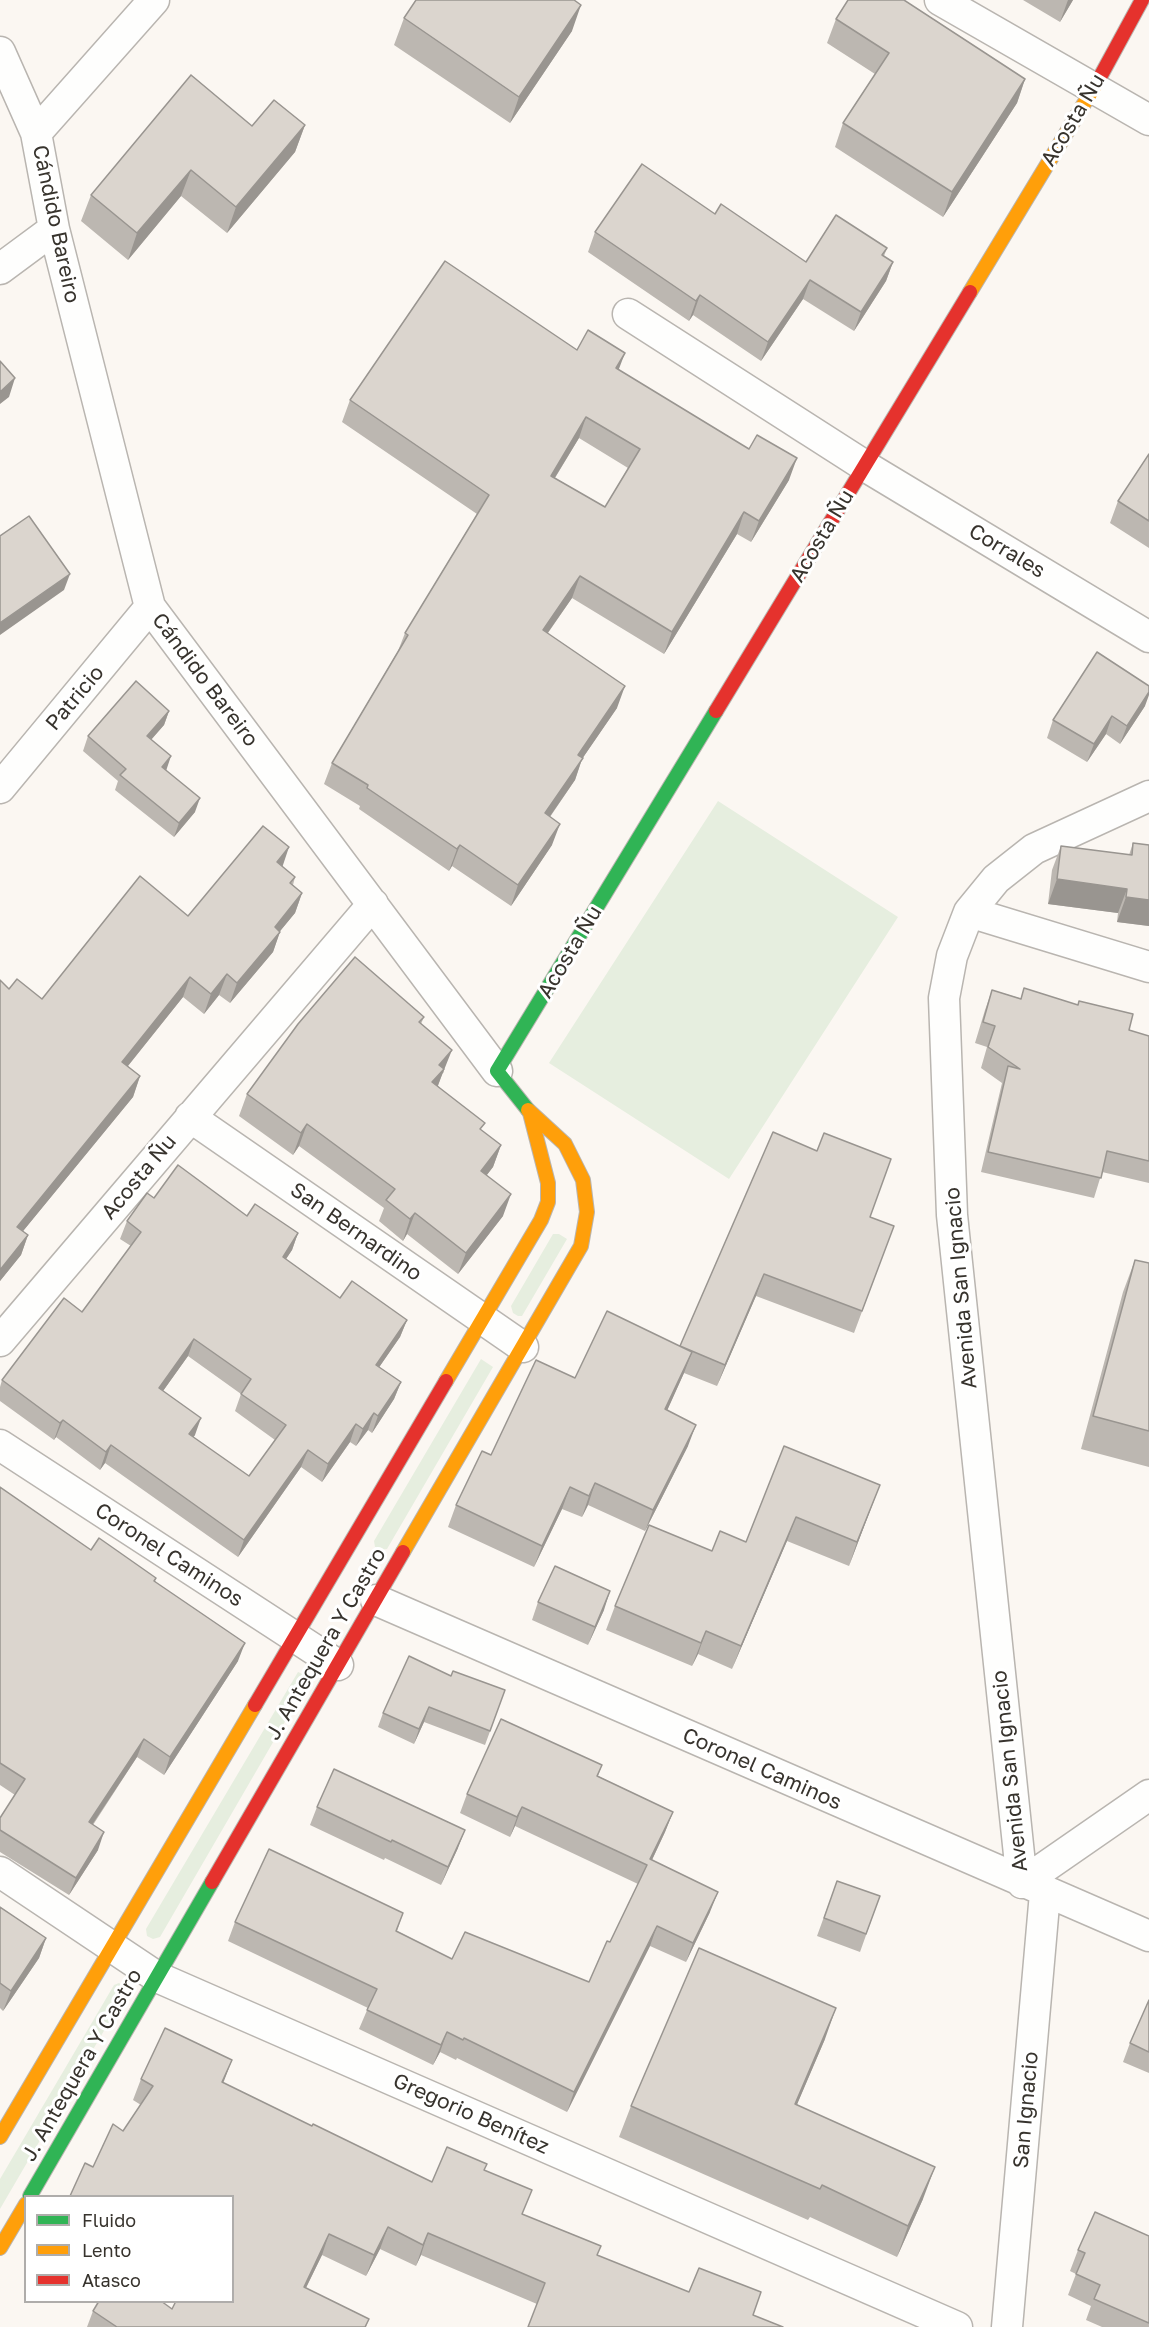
<!DOCTYPE html>
<meta charset="utf-8">
<style>
body{margin:0}
#map{position:relative;width:1149px;height:2327px;overflow:hidden;background:#fbf7f2;font-family:"Golos Text",sans-serif}
canvas{display:block}
.legend{position:absolute;left:24px;top:2195px;width:210px;height:108px;box-sizing:border-box;background:#fff;border:2px solid #afadab;margin:0;padding:8px 10px;list-style:none;font-size:18px;color:#37332d}
.legend li{display:flex;align-items:center;gap:12px;height:30px}
.legend b{width:30px;border:2px solid #afadab}
</style>
<div id="map">
<canvas width="1149" height="2327"></canvas>
<ul class="legend">
<li><b style="height:8px;background:#30b455"></b>Fluido</li>
<li><b style="height:8px;background:#ff9f0a"></b>Lento</li>
<li><b style="height:8px;background:#e5322d"></b>Atasco</li>
</ul>
</div>
<script>
const ctx = document.querySelector('canvas').getContext('2d');
ctx.lineJoin = 'round';
function fill(path, color) { ctx.fillStyle = color; ctx.fill(path, 'evenodd'); }
const shape = rows => new Path2D(rows.map(r => 'M' + r).join(''));
function stroke(path, color, width, dash) { ctx.strokeStyle = color; ctx.lineWidth = width; ctx.lineCap = dash ? 'butt' : 'round'; ctx.setLineDash(dash || []); ctx.stroke(path); }
function label(font, color, halo, rows, align = 'center') {
  ctx.font = font + ' "Golos Text",sans-serif'; ctx.lineWidth = 6; ctx.setLineDash([]); ctx.textBaseline = 'middle'; ctx.strokeStyle = halo; ctx.fillStyle = color; for (const [text, x, y, turn = 0] of rows) {
    ctx.save(); ctx.translate(x, y); ctx.rotate((+turn || 0) * Math.PI / 180); ctx.textAlign = isNaN(turn) ? turn : align; if (halo) ctx.strokeText(text, 0, 0); ctx.fillText(text, 0, 0); ctx.restore();
  }
}
fill(shape([
 [718,801,898,917,729,1179,549,1063],
 [553,1234,559,1234,567,1239,522,1316,518,1316,513,1313,511,1306],
 [481,1359,493,1367,387,1549,380,1550,375,1547,374,1541],
 [298,1672,307,1676,308,1682,160,1937,153,1939,147,1936,146,1929],
 [119,1983,125,1987,126,1993,0,2209,0,2179,114,1985]
]), '#e6eedf');
const street = shape([
 [940,0,1149,120],
 [0,52,36,133,54,229,150,607,497,1071],
 [36,133,154,0],
 [0,269,54,229],
 [628,314,865,466,1149,637],
 [0,788,150,607],
 [1149,796,1034,849,996,879,969,912,952,956,944,998,952,1215,1022,1883,1149,1795],
 [969,912,1149,967],
 [190,1117,523,1347],
 [0,1341,373,904],
 [0,1445,338,1665],
 [376,1600,1149,1936],
 [0,1872,157,1977,957,2327],
 [1007,2327,1045,1893]
]);
const fast = shape([
 [528,1110,497,1071,716,711],
 [30,2196,212,1882]
]);
const slow = shape([
 [970,292,1099,79],
 [446,1381,541,1220,548,1202,548,1183,530,1113],
 [403,1552,581,1246,587,1212,583,1180,565,1144,528,1110],
 [0,2137,255,1705],
 [0,2248,26,2204]
]);
const jam = shape([
 [1099,79,1142,0],
 [716,711,970,292],
 [255,1705,446,1381],
 [212,1882,403,1552]
]);
stroke(street, '#b9b5b0', 33);
stroke(fast, '#b9b5b0', 16);
stroke(slow, '#b9b5b0', 16);
stroke(jam, '#b9b5b0', 16);
stroke(street, '#fefefd', 30);
stroke(fast, '#30b455', 14);
stroke(slow, '#ff9f0a', 14);
stroke(jam, '#e5322d', 14);
fill(shape([
 [1023,0,1073,0,1060,22],
 [404,18,572,31,510,123,394,45],
 [836,19,1025,79,1017,103,943,217,835,147,843,123,875,74,827,43],
 [305,125,295,152,227,233,181,196,128,260,81,221,91,195,252,126],
 [715,214,806,262,887,248,884,256,893,262,886,281,854,331,803,299,761,361,693,315,689,321,588,252,595,232],
 [577,350,619,370,789,480,751,542,737,534,664,654,572,598,548,633,617,708,582,759,575,780,550,817,552,845,511,906,452,866,449,871,359,809,360,806,324,784,332,763,398,651,405,633,477,514,342,422,350,400],
 [579,438,628,468,605,507,555,478],
 [1149,454,1149,548,1110,523,1118,501],
 [1145,706,1120,744,1106,734,1087,762,1047,738,1053,720],
 [169,711,164,725,151,740,166,771,195,812,174,837,115,790,118,781,83,751,88,736],
 [1133,843,1149,845,1149,926,1117,922,1118,913,1048,904,1052,870,1061,846,1129,855],
 [282,867,295,877,293,885,302,893,295,913,280,931,273,952,230,1003,219,995,204,1014,183,997,128,1066,140,1076,133,1097,23,1231,28,1235,21,1255,0,1281,0,980,9,989,42,999,188,916],
 [992,990,1149,1036,1149,1183,1102,1172,1094,1198,981,1172,1002,1083,981,1068,987,1047,975,1043,985,1010],
 [424,1017,421,1024,444,1072,442,1074,438,1086,482,1131,501,1145,493,1167,486,1176,503,1216,458,1274,407,1234,403,1241,379,1221,384,1208,299,1146,293,1155,239,1116,247,1094],
 [773,1132,870,1217,894,1226,854,1333,756,1296,717,1386,684,1373,667,1410,688,1446,645,1531,588,1505,582,1517,562,1509,534,1567,448,1527,456,1505,491,1455,575,1378,680,1346],
 [154,1198,247,1216,298,1233,292,1250,286,1259,340,1298,407,1320,400,1337,379,1367,401,1382,394,1399,372,1433,368,1430,356,1446,350,1442,322,1482,301,1467,238,1557,105,1463,100,1470,56,1437,54,1440,0,1401,0,1387,2,1380,82,1312,131,1246,120,1239,127,1221],
 [188,1356,241,1394,235,1411,275,1440,249,1476,193,1437,195,1435,163,1391],
 [1135,1260,1149,1263,1149,1467,1081,1449,1123,1292],
 [784,1446,880,1485,849,1566,787,1541,732,1669,698,1654,692,1666,606,1630,615,1606,746,1542],
 [0,1487,91,1550,156,1578,155,1581,238,1661,164,1775,137,1757,93,1825,98,1850,69,1895,0,1852,0,1818,15,1795,0,1785],
 [538,1602,604,1610,588,1645,532,1620],
 [451,1676,505,1690,485,1745,424,1722,414,1744,378,1727,383,1713],
 [602,1765,598,1776,673,1812,665,1832,652,1860,710,1912,686,1962,650,1946,567,2112,457,2058,456,2060,440,2052,433,2065,359,2029,368,2008,228,1941,235,1922,403,1913,397,1931,452,1959,589,1982,610,1942,638,1884,515,1826,510,1837,460,1813,467,1794],
 [317,1807,458,1848,441,1885,385,1858,384,1860,310,1825],
 [837,1881,880,1896,860,1952,817,1936],
 [0,1907,46,1938,39,1958,3,2011,0,2008],
 [1149,2000,1149,2073,1123,2062,1130,2043],
 [825,2039,797,2104,923,2199,897,2257,810,2217,808,2220,619,2137,631,2106],
 [141,2079,223,2083,312,2126,432,2182,484,2170,523,2215,598,2256,689,2292,761,2292,537,2304,421,2255,416,2266,380,2249,366,2276,322,2255,306,2288,369,2319,366,2327,87,2327,93,2311,172,2309,232,2196,93,2167,123,2131,141,2105,133,2100],
 [1149,2236,1149,2327,1102,2327,1086,2320,1091,2306,1068,2295,1076,2274,1070,2271,1078,2250]
]), '#bcb7b1');
fill(shape([
 [1068,0,1073,0,1060,22],
 [581,5,572,31,510,123,519,97],
 [1025,79,1017,103,943,217,952,192],
 [305,125,295,152,227,233,236,207],
 [191,170,181,196,128,260,137,233],
 [893,262,886,281,854,331,861,312],
 [810,280,803,299,761,361,768,342],
 [700,295,693,315,689,321,696,301],
 [625,353,617,374,616,368],
 [15,378,9,397,0,404,0,392],
 [586,417,579,438,543,497,551,476],
 [797,458,789,480,751,542,759,521],
 [744,512,737,534,664,654,672,632],
 [70,574,64,590,0,635,0,623],
 [580,576,572,598,535,651,543,630],
 [625,686,617,708,582,759,575,780,537,835,545,813,578,755],
 [1149,692,1149,695,1145,706,1120,744,1127,726],
 [169,711,164,725,142,750,147,736],
 [1112,716,1106,734,1087,762,1094,744],
 [171,756,166,771,162,767],
 [200,798,195,812,174,837,179,823],
 [560,824,552,845,511,906,518,885],
 [460,845,452,866,449,871,457,849],
 [289,847,282,868,277,862],
 [1057,879,1127,889,1118,913,1048,904],
 [302,893,295,913,267,947,275,927],
 [1126,897,1149,900,1149,926,1117,922],
 [280,932,273,952,230,1003,237,983],
 [227,974,219,995,204,1014,211,994],
 [190,977,183,997,115,1082,122,1062],
 [452,1050,436,1090,424,1104,439,1065],
 [140,1076,133,1097,10,1247,17,1227],
 [307,1124,299,1146,293,1155,301,1133],
 [501,1145,493,1167,473,1193,481,1171],
 [511,1194,503,1216,458,1274,466,1253],
 [415,1213,407,1234,403,1241,410,1219],
 [298,1233,292,1250,276,1274,283,1257],
 [28,1235,21,1255,0,1281,0,1270],
 [764,1274,756,1296,717,1386,725,1365],
 [407,1320,400,1337,369,1382,376,1365],
 [194,1339,188,1356,153,1405,159,1388],
 [692,1352,684,1373,658,1431,665,1409],
 [401,1382,394,1399,372,1433,378,1416],
 [374,1413,368,1430,356,1446,363,1429],
 [201,1418,195,1435,183,1451,189,1434],
 [63,1420,56,1437,54,1440,60,1423],
 [356,1424,350,1442,322,1482,328,1464],
 [696,1425,688,1446,645,1531,653,1510],
 [111,1445,105,1463,100,1470,106,1452],
 [308,1450,301,1467,238,1557,244,1540],
 [595,1483,588,1505,582,1517,589,1496],
 [880,1485,871,1508,849,1566,857,1542],
 [570,1487,562,1509,534,1567,542,1546],
 [796,1517,787,1541,732,1669,741,1646],
 [610,1591,604,1610,588,1645,595,1627],
 [706,1631,698,1654,692,1666,701,1643],
 [245,1643,238,1661,164,1775,170,1757],
 [429,1707,424,1722,414,1744,419,1729],
 [144,1739,137,1757,82,1840,89,1822],
 [522,1807,515,1826,510,1837,517,1817],
 [673,1812,665,1832,643,1879,650,1859],
 [465,1830,458,1848,441,1885,448,1867],
 [104,1832,98,1850,69,1895,76,1878],
 [718,1892,710,1912,686,1962,693,1943],
 [657,1926,650,1946,567,2112,574,2092],
 [46,1938,39,1958,3,2011,11,1991],
 [836,2008,825,2039,784,2135,795,2104],
 [447,2032,440,2052,433,2065,441,2045],
 [232,2060,224,2081,214,2103,222,2082],
 [935,2167,923,2199,897,2257,908,2226],
 [388,2227,380,2249,366,2276,374,2255],
 [428,2233,421,2255,416,2266,423,2245],
 [329,2234,322,2255,296,2308,304,2287]
]), '#999590');
const building = shape([
 [416,0,574,0,581,5,519,97,404,18,416,0],
 [848,0,904,0,1025,79,952,192,843,123,889,53,836,19,848,0],
 [191,75,252,126,274,100,305,125,236,207,191,170,137,233,91,195,191,75],
 [642,164,715,214,721,204,806,262,836,215,887,248,882,255,893,262,861,312,810,280,768,342,700,295,696,301,595,232,642,164],
 [445,261,577,350,588,330,625,353,616,368,749,449,757,435,797,458,759,521,744,512,672,632,580,576,543,630,625,686,578,755,583,758,545,813,560,824,518,885,460,845,457,849,367,788,368,785,332,763,408,635,405,633,489,495,350,400,445,261],
 [586,417,640,449,605,507,551,476,586,417],
 [0,361,15,378,0,392,0,361],
 [1149,454,1149,521,1118,501,1149,454],
 [29,516,70,574,0,623,0,536,29,516],
 [1097,652,1149,686,1149,692,1127,726,1112,716,1094,744,1053,720,1097,652],
 [136,681,169,711,147,736,171,756,162,767,200,798,179,823,120,775,126,769,88,736,136,681],
 [263,826,289,847,277,862,295,877,290,883,302,893,275,927,280,932,237,983,227,974,211,994,190,977,122,1062,140,1076,17,1227,28,1235,0,1270,0,980,9,989,17,979,42,999,140,876,188,916,263,826],
 [1133,843,1149,845,1149,900,1126,897,1127,889,1057,879,1061,846,1132,855,1133,843],
 [355,957,424,1017,419,1022,452,1050,439,1065,444,1069,432,1082,485,1123,480,1129,501,1145,481,1171,511,1194,466,1253,415,1213,410,1219,386,1200,395,1189,307,1124,301,1133,247,1094,298,1024,355,957],
 [1024,988,1078,1005,1079,1001,1133,1014,1129,1030,1149,1036,1149,1161,1107,1151,1101,1178,988,1152,1008,1066,1020,1069,988,1047,995,1026,983,1022,992,990,1021,999,1024,988],
 [773,1132,817,1151,824,1133,891,1159,870,1217,894,1226,862,1311,764,1274,725,1365,680,1346,773,1132],
 [178,1165,247,1216,255,1204,298,1233,283,1257,340,1298,352,1281,407,1320,376,1365,401,1382,378,1416,374,1413,363,1429,356,1424,328,1464,308,1450,244,1540,111,1445,106,1452,63,1420,60,1423,2,1380,64,1298,82,1312,141,1232,127,1221,147,1193,154,1198,178,1165],
 [194,1339,251,1379,241,1394,286,1425,249,1476,189,1434,201,1418,159,1388,194,1339],
 [1135,1260,1149,1263,1149,1431,1093,1416,1135,1260],
 [607,1311,692,1352,665,1409,696,1425,653,1510,595,1483,589,1496,570,1487,542,1546,456,1505,482,1451,491,1455,536,1360,575,1378,607,1311],
 [784,1446,880,1485,857,1542,796,1517,741,1646,706,1631,701,1643,615,1606,649,1525,712,1551,720,1531,746,1542,784,1446],
 [0,1487,91,1550,99,1538,156,1578,154,1581,245,1643,170,1757,144,1739,89,1822,104,1832,76,1878,0,1830,0,1818,25,1779,0,1763,0,1487],
 [555,1566,610,1591,595,1627,538,1602,555,1566],
 [409,1656,451,1676,453,1671,505,1690,490,1731,429,1707,419,1729,383,1713,409,1656],
 [501,1719,602,1765,597,1776,673,1812,650,1859,718,1892,693,1943,657,1926,574,2092,464,2038,463,2040,447,2032,441,2045,367,2010,377,1989,235,1922,269,1849,403,1913,396,1931,452,1959,465,1932,589,1982,607,1941,610,1942,647,1865,522,1807,517,1817,467,1794,501,1719],
 [334,1769,465,1830,448,1867,392,1840,391,1842,317,1807,334,1769],
 [837,1881,880,1896,866,1934,824,1918,837,1881],
 [0,1907,46,1938,11,1991,0,1983,0,1907],
 [699,1948,836,2008,795,2104,935,2167,908,2226,822,2185,820,2189,631,2106,699,1948],
 [1149,2000,1149,2052,1130,2043,1149,2000],
 [165,2028,232,2060,222,2082,312,2126,313,2124,432,2182,447,2147,487,2164,484,2170,532,2190,522,2214,601,2246,597,2255,689,2292,699,2268,761,2292,753,2315,783,2327,528,2327,545,2283,428,2233,423,2245,388,2227,374,2255,329,2234,304,2287,369,2319,365,2327,117,2327,93,2311,99,2301,161,2301,172,2309,176,2301,232,2301,232,2196,70,2196,85,2163,93,2167,113,2124,123,2131,153,2086,141,2079,165,2028],
 [1095,2212,1149,2236,1149,2323,1094,2299,1100,2285,1076,2274,1085,2253,1078,2250,1095,2212]
]);
fill(building, '#dbd5ce');
stroke(building, '#999590', 1.5);
label('21px', '#37332d', '#fff', [
 ["Acosta Ñu",1073,120,-59],
 ["Cándido Bareiro",56,224,78],
 ["Acosta Ñu",822,536,-59],
 ["Corrales",1007,551,31],
 ["Cándido Bareiro",205,680,53],
 ["Patricio",75,698,-50],
 ["Acosta Ñu",570,952,-59],
 ["Acosta Ñu",139,1177,-50],
 ["San Bernardino",356,1232,35],
 ["Avenida San Ignacio",961,1288,-95],
 ["Coronel Caminos",169,1555,33],
 ["J. Antequera Y Castro",326,1644,-60],
 ["Coronel Caminos",762,1769,24],
 ["Avenida San Ignacio",1010,1771,-96],
 ["J. Antequera Y Castro",82,2065,-60],
 ["San Ignacio",1026,2110,-85],
 ["Gregorio Benítez",471,2114,24]
]);
</script>
